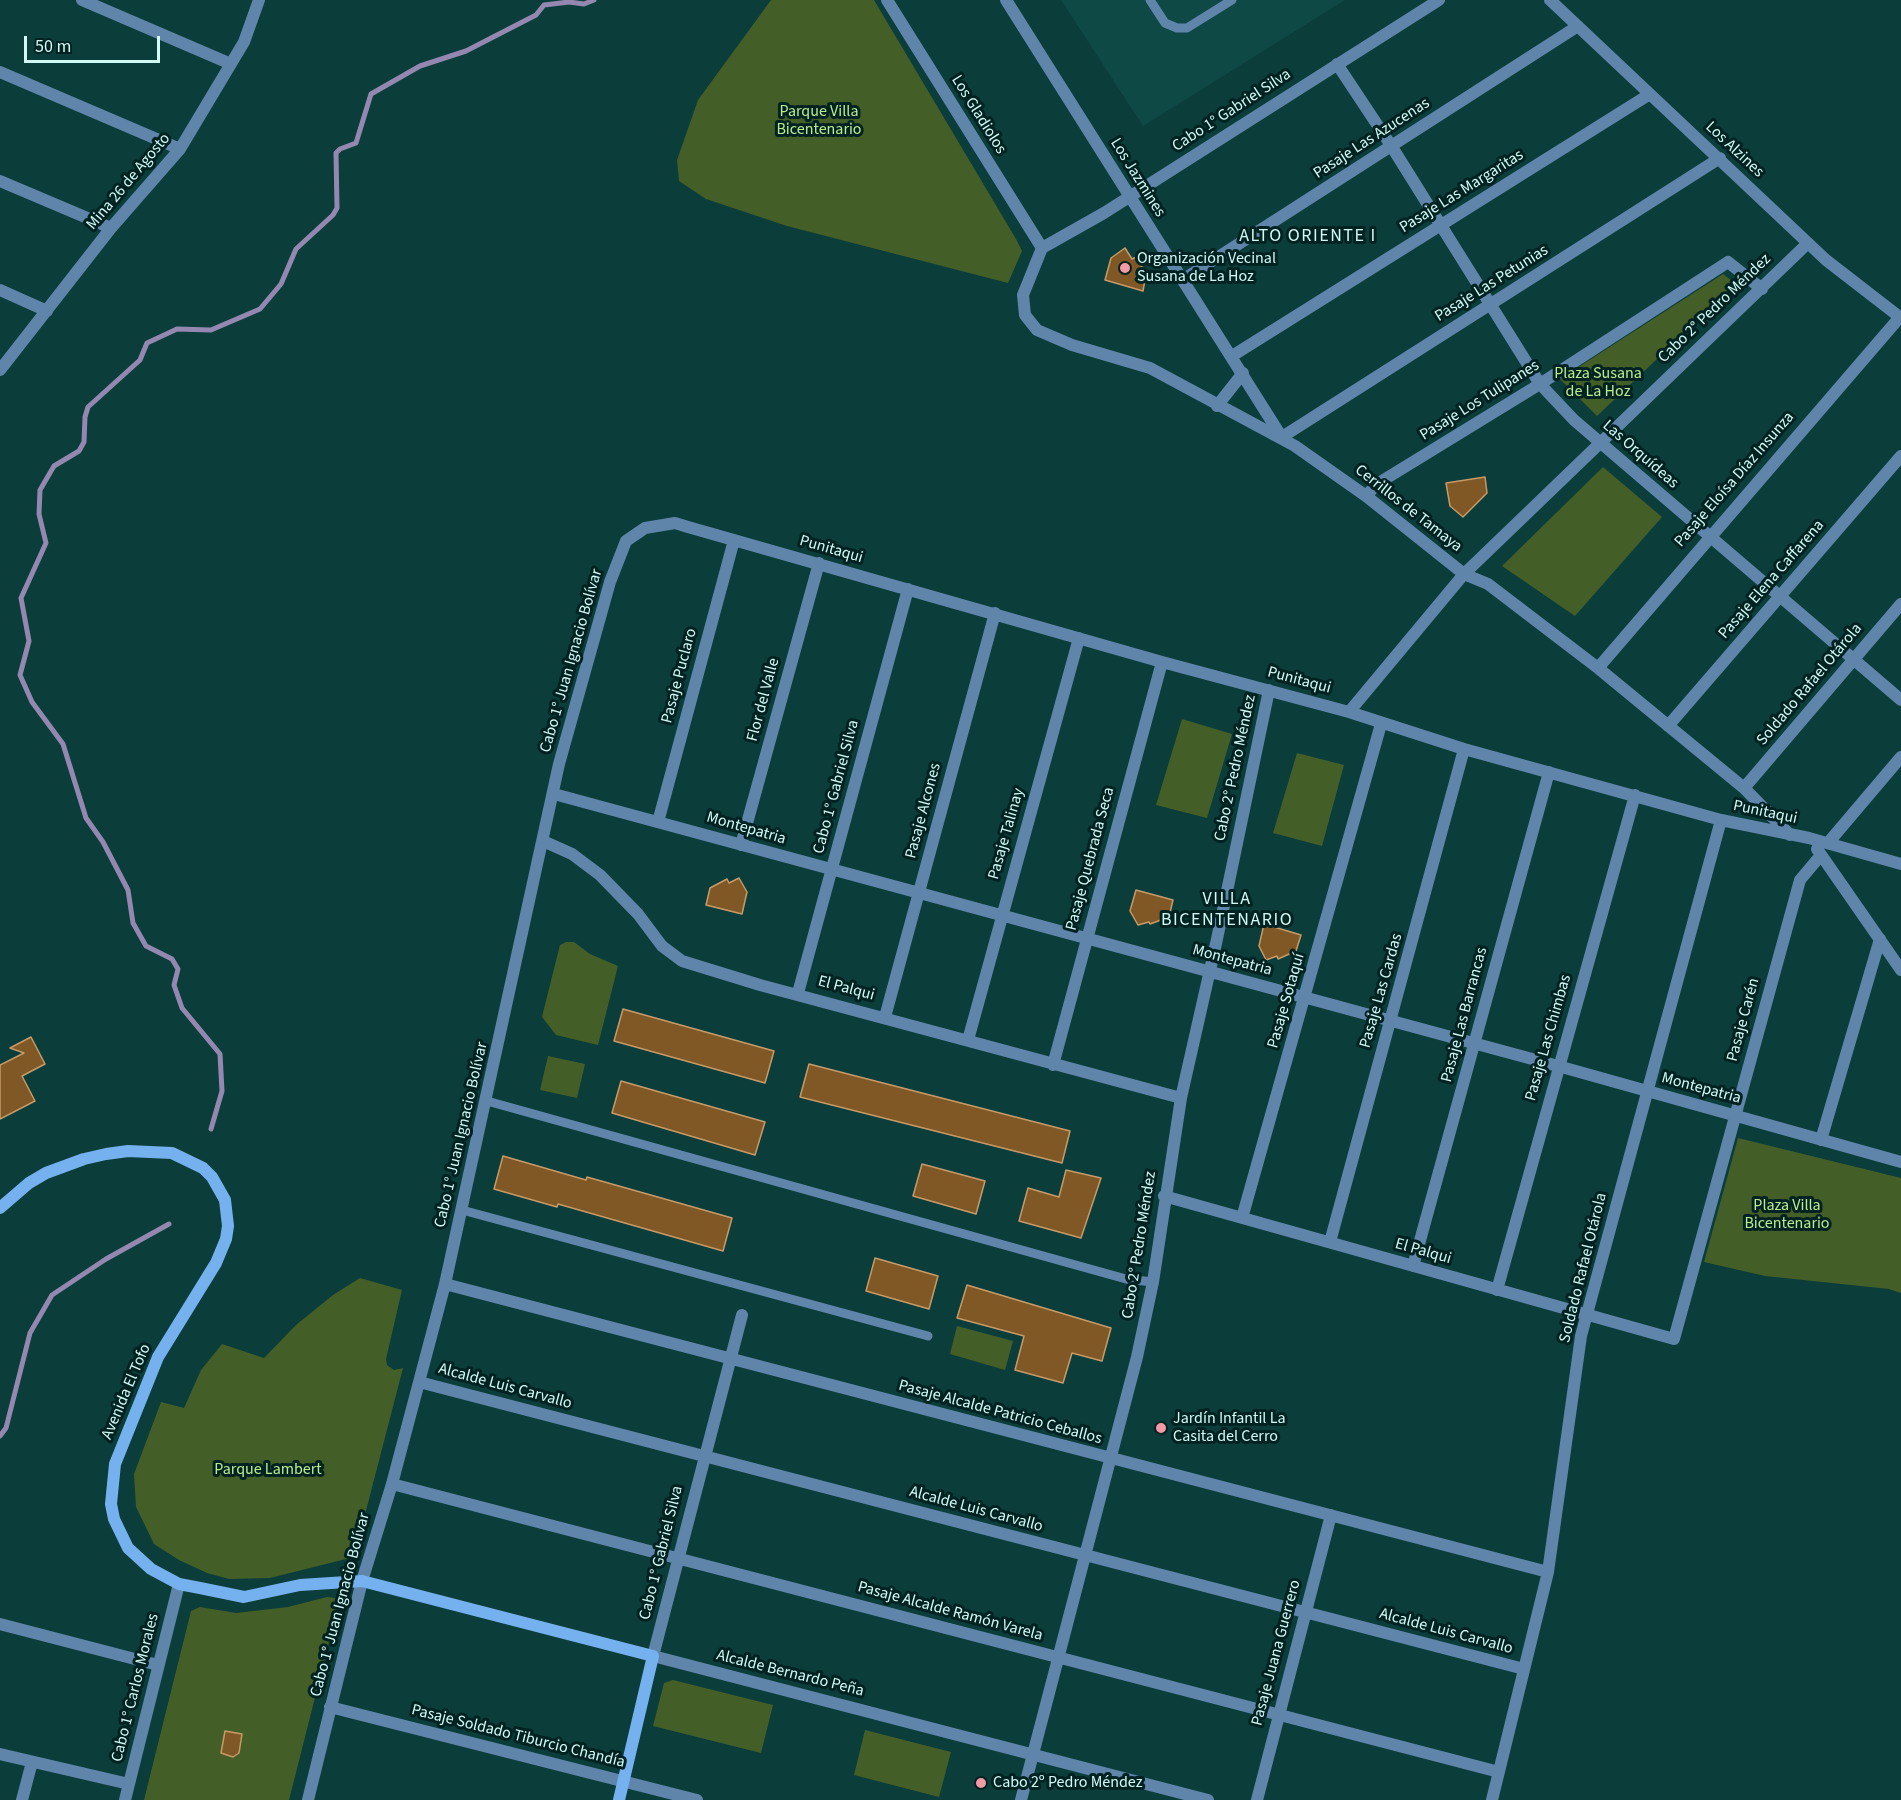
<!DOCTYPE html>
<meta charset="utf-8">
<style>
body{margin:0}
#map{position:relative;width:1901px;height:1800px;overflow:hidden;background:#0b3d3b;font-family:"Source Sans 3",sans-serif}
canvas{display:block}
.scale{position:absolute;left:24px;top:36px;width:136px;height:27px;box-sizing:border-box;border:3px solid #d1f9f6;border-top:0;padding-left:8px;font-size:18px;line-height:21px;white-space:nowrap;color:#d1f9f6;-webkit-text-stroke:4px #002221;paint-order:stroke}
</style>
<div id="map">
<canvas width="1901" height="1800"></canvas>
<div class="scale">50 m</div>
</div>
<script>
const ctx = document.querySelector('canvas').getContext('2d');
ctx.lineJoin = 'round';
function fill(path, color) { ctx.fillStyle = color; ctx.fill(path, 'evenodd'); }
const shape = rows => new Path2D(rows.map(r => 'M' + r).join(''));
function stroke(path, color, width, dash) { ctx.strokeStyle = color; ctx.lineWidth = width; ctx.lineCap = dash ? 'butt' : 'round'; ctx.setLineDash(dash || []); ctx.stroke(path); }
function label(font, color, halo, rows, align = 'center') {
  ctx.font = font + ' "Source Sans 3",sans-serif'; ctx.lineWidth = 6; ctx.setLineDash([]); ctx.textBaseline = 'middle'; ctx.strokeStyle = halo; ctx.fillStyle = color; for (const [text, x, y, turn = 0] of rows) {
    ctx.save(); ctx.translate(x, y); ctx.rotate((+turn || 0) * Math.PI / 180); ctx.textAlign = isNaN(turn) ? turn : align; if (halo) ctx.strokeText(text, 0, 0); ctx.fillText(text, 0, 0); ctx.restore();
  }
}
fill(shape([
 [1061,0,1345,0,1143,126]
]), '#0e4946');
fill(shape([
 [771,0,874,0,1016,239,1022,251,1008,283,787,226,706,199,679,181,677,160,698,100],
 [1723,274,1736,284,1597,416,1560,379],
 [1603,467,1662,517,1575,616,1502,566],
 [1182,719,1232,734,1207,818,1156,805],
 [1297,753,1344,765,1322,846,1273,833],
 [566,942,574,942,590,954,618,966,598,1045,556,1035,542,1017,560,945],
 [548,1056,585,1064,577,1098,540,1090],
 [1738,1138,1901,1178,1901,1293,1889,1289,1765,1276,1704,1262],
 [360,1278,402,1290,386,1359,387,1365,394,1370,403,1368,354,1557,270,1578,229,1579,207,1573,179,1560,154,1544,136,1507,134,1474,161,1402,184,1408,201,1370,222,1344,264,1358,296,1325,333,1295],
 [957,1326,1013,1341,1005,1370,950,1354],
 [327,1597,336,1598,339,1603,289,1800,144,1800,191,1611,200,1607,236,1613,288,1607],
 [673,1680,773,1705,761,1753,653,1726,664,1683],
 [865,1730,951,1752,939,1797,854,1775]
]), '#445e28');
stroke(shape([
 [211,1129,222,1091,220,1054,182,1008,174,985,178,969,172,959,146,946,133,923,128,890,103,842,86,818,63,744,32,702,20,675,29,641,21,598,46,543,39,514,40,490,54,466,79,451,84,442,85,417,88,407,140,360,147,343,177,329,211,330,260,309,281,284,296,249,333,215,337,208,336,153,340,149,356,143,371,94,420,66,466,51,536,15,544,5,569,2,584,4,594,0],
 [0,1436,6,1428,30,1333,52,1295,106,1259,169,1224]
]), '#9487b0', 5);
const building = shape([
 [1125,248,1132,259,1136,257,1146,274,1143,291,1105,280,1111,258,1125,248],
 [1485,477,1487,493,1463,517,1450,506,1446,483,1485,477],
 [739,878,747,892,742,914,706,905,710,888,727,879,729,883,739,878],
 [1136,890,1173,900,1169,917,1150,924,1149,922,1138,925,1130,911,1136,890],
 [1264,924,1301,935,1296,951,1278,959,1277,956,1266,960,1259,946,1264,924],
 [623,1009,774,1051,765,1083,614,1041,623,1009],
 [31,1037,45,1064,22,1076,35,1101,0,1119,0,1065,24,1053,10,1048,31,1037],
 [809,1064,1070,1131,1062,1163,800,1097,809,1064],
 [621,1081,765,1122,755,1155,612,1113,621,1081],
 [503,1156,586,1180,587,1177,732,1218,723,1251,558,1204,557,1207,494,1189,503,1156],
 [922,1164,985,1181,976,1214,913,1196,922,1164],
 [1066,1170,1101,1178,1081,1238,1019,1221,1028,1188,1059,1197,1066,1170],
 [875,1258,938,1276,929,1309,866,1291,875,1258],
 [967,1285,1111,1328,1102,1361,1072,1353,1063,1383,1015,1370,1024,1336,957,1318,967,1285],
 [225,1731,242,1734,239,1753,233,1757,221,1753,225,1731]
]);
fill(building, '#7f5825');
stroke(building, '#c69b69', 1.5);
stroke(shape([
 [1150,0,1165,23,1177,28,1187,28,1232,0],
 [487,1101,1126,1279,1153,1282],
 [462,1210,928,1336]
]), '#6085ab', 9);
stroke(shape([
 [82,0,231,64],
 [887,0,1042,248],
 [1006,0,1281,436],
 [1550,0,1826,260,1901,318],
 [1337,64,1392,147,1540,384,1574,420,1901,700],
 [0,72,180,149],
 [0,181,111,228],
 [1042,248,1023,295,1025,315,1037,330,1072,345,1150,368,1295,446,1366,496,1464,574,1488,584,1598,668,1744,788,1790,835],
 [1042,248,1104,213,1439,0],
 [1184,279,1578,26],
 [0,290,47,311],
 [1232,356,1650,94],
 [0,370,111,228,180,149,244,42,259,0],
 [1217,406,1243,373],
 [1282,437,1720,158],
 [1366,496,1377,484,1540,384,1728,262,1762,289],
 [1598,668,1900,317],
 [1349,712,1464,574,1808,243],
 [1668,726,1901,456],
 [1744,788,1901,604],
 [554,794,1558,1066,1901,1162],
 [658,822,734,540],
 [543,841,572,854,600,875,638,914,662,946,682,961,760,985,1181,1098],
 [1828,843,1901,757],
 [741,845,819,563],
 [1817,849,1901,970],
 [798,993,908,589],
 [885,1017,995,613],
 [968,1040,1079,638],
 [1053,1065,1162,662],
 [1821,1140,1880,939],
 [1164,1196,1674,1339,1800,880,1821,855],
 [1242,1218,1381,724],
 [1330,1242,1464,749],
 [1413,1266,1549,772],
 [445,1284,1548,1572],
 [1497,1290,1635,795],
 [742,1315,653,1656,1208,1800],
 [419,1382,1524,1669],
 [392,1484,1499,1772],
 [0,1624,158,1665],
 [330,1707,697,1800],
 [0,1754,129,1784],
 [22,1800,32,1762],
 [125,1800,179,1584],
 [308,1800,362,1581,392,1484,445,1284,559,764,610,582,626,541,645,528,675,523,688,527,1162,662,1349,712,1464,749,1721,820,1809,838,1901,864],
 [1021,1800,1137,1357,1153,1282,1181,1098,1217,939,1269,690],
 [1257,1800,1331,1515],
 [1492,1800,1548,1572,1581,1336,1721,820]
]), '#6085ab', 12);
stroke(shape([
 [0,1208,29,1183,46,1173,84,1159,106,1154,128,1151,172,1153,203,1168,212,1177,225,1200,228,1226,226,1239,216,1263,158,1357,115,1464,111,1504,114,1519,128,1548,151,1569,179,1584,200,1588,244,1597,300,1585,362,1581,653,1656,619,1800]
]), '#76b1ef', 12);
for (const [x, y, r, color] of [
 [1125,268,6,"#f39aa7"],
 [1161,1428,6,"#f39aa7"],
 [981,1783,6,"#f39aa7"]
]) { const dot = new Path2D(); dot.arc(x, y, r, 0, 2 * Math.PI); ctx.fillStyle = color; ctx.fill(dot); stroke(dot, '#002221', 2); }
label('16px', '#d1f9f6', '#002221', [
 ["Cabo 1° Gabriel Silva",1232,111,-33],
 ["Los Gladiolos",978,115,58],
 ["Pasaje Las Azucenas",1372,139,-33],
 ["Los Alzines",1734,150,43],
 ["Los Jazmines",1137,178,58],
 ["Mina 26 de Agosto",129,182,-50],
 ["Pasaje Las Margaritas",1462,192,-32],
 ["Pasaje Las Petunias",1492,284,-32],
 ["Cabo 2° Pedro Méndez",1715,309,-44],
 ["Pasaje Los Tulipanes",1480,401,-32],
 ["Las Orquídeas",1640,455,41],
 ["Pasaje Eloísa Díaz Insunza",1735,480,-49],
 ["Cerrillos de Tamaya",1408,509,38],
 ["Punitaqui",831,550,16],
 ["Pasaje Elena Caffarena",1772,580,-49],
 ["Cabo 1° Juan Ignacio Bolívar",572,661,-74],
 ["Pasaje Puclaro",680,676,-75],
 ["Punitaqui",1299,681,15],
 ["Soldado Rafael Otárola",1810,685,-50],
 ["Flor del Valle",764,700,-75],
 ["Cabo 2° Pedro Méndez",1236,768,-78],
 ["Cabo 1° Gabriel Silva",837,787,-75],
 ["Pasaje Alcones",924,811,-75],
 ["Punitaqui",1765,813,12],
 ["Montepatria",746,829,16],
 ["Pasaje Talinay",1007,834,-74],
 ["Pasaje Quebrada Seca",1091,859,-75],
 ["Montepatria",1232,961,15],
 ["El Palqui",846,989,15],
 ["Pasaje Las Cardas",1382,991,-74],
 ["Pasaje Sotaquí",1287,1001,-74],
 ["Pasaje Las Barrancas",1465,1015,-75],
 ["Pasaje Carén",1744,1020,-75],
 ["Pasaje Las Chimbas",1549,1038,-74],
 ["Montepatria",1701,1089,15],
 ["Cabo 1° Juan Ignacio Bolívar",462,1135,-77],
 ["Cabo 2° Pedro Méndez",1140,1245,-81],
 ["El Palqui",1423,1252,16],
 ["Soldado Rafael Otárola",1584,1268,-76],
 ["Alcalde Luis Carvallo",505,1387,15],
 ["Avenida El Tofo",127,1392,-67],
 ["Pasaje Alcalde Patricio Ceballos",1000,1413,15],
 ["Alcalde Luis Carvallo",976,1510,15],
 ["Cabo 1° Gabriel Silva",662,1553,-76],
 ["Cabo 1° Juan Ignacio Bolívar",341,1605,-75],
 ["Pasaje Alcalde Ramón Varela",950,1612,15],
 ["Alcalde Luis Carvallo",1446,1632,15],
 ["Pasaje Juana Guerrero",1277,1653,-75],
 ["Alcalde Bernardo Peña",790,1674,14],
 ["Cabo 1° Carlos Morales",136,1688,-76],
 ["Pasaje Soldado Tiburcio Chandía",518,1737,14]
]);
label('16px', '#bcea8e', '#002221', [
 ["Parque Villa",819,112],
 ["Bicentenario",819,130],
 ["Plaza Susana",1598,374],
 ["de La Hoz",1598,392],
 ["Plaza Villa",1787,1206],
 ["Bicentenario",1787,1224],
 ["Parque Lambert",268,1470]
]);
label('16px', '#d1f9f6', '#002221', [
 ["Organización Vecinal",1137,259],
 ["Susana de La Hoz",1137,277],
 ["Jardín Infantil La",1173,1419],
 ["Casita del Cerro",1173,1437],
 ["Cabo 2º Pedro Méndez",993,1783]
], 'left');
ctx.letterSpacing = '1.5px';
label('18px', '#d1f9f6', '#002221', [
 ["ALTO ORIENTE I",1308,237],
 ["VILLA",1227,900],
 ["BICENTENARIO",1227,921]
]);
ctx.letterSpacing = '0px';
</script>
